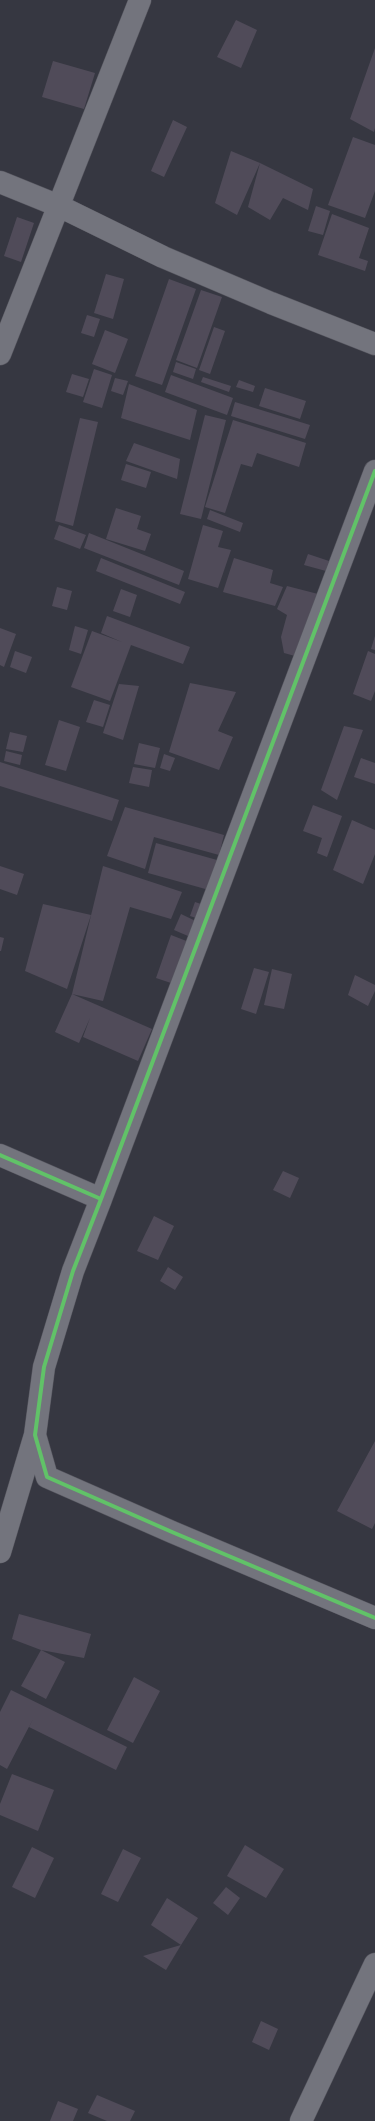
<!DOCTYPE html>
<style>
body{margin:0}
canvas{display:block;background:#363741}
</style>
<canvas width="375" height="2121"></canvas>
<script>
const ctx = document.querySelector('canvas').getContext('2d');
ctx.lineJoin = 'round';
function fill(path, color) { ctx.fillStyle = color; ctx.fill(path, 'evenodd'); }
const shape = rows => new Path2D(rows.map(r => 'M' + r).join(''));
function stroke(path, color, width, dash) { ctx.strokeStyle = color; ctx.lineWidth = width; ctx.lineCap = dash ? 'butt' : 'round'; ctx.setLineDash(dash || []); ctx.stroke(path); }
fill(shape([
 [236,20,257,30,241,68,217,57],
 [375,48,375,128,374,132,350,119],
 [53,61,95,73,84,109,42,97],
 [173,120,187,127,164,177,151,171],
 [353,137,375,145,375,191,365,218,328,205],
 [231,151,260,163,237,215,215,203],
 [260,163,313,189,308,210,283,198,270,220,248,207],
 [316,206,330,211,323,235,308,231],
 [332,214,369,228,359,258,368,261,365,271,318,255],
 [17,217,34,223,21,262,4,256],
 [106,274,124,279,113,319,94,313],
 [169,279,196,289,162,385,135,376],
 [201,290,222,297,197,368,176,360],
 [87,315,100,319,94,337,81,333],
 [214,327,225,331,210,374,199,370],
 [105,330,128,339,115,373,92,364],
 [176,362,196,369,193,379,173,372],
 [94,369,112,375,102,408,83,402],
 [72,374,89,379,83,397,66,392],
 [171,375,233,398,227,415,165,392],
 [203,377,231,386,229,392,201,382],
 [115,378,128,381,123,395,111,391],
 [239,380,255,386,253,392,236,387],
 [129,384,197,410,190,440,121,418],
 [265,388,306,401,300,419,259,406],
 [235,402,310,425,305,439,231,416],
 [205,415,226,420,201,519,180,514],
 [80,418,98,422,73,526,55,521],
 [233,420,306,443,299,467,257,453,252,467,241,464,225,513,205,507],
 [134,443,180,459,177,479,126,461],
 [126,464,151,472,146,488,121,480],
 [116,508,141,516,137,529,151,534,145,551,106,539],
 [210,510,243,523,240,532,207,519],
 [59,525,86,535,80,549,54,539],
 [203,525,223,531,218,547,231,550,218,588,188,579],
 [89,533,184,571,179,585,84,548],
 [308,554,329,561,326,571,304,565],
 [101,558,185,592,180,604,96,571],
 [234,558,273,570,270,583,283,587,275,606,223,592],
 [287,586,318,594,295,656,284,653,281,637,287,615,277,609],
 [57,587,72,591,67,610,52,606],
 [121,589,137,595,130,617,113,611],
 [107,616,190,647,183,664,131,645,110,701,71,687,92,631,122,642,101,633],
 [75,626,88,630,81,654,69,650],
 [0,628,16,634,4,667,0,665],
 [375,636,375,650,371,649],
 [15,651,32,657,26,673,10,667],
 [368,651,375,654,375,691,371,701,353,694],
 [190,683,236,692,218,731,233,737,219,770,169,752],
 [119,684,139,686,123,740,103,733],
 [94,700,110,705,103,727,86,722],
 [59,720,80,727,66,771,45,765],
 [344,726,363,730,337,800,321,790],
 [10,732,27,736,23,752,6,749],
 [139,743,160,748,155,768,134,764],
 [6,751,22,755,20,765,4,761],
 [164,754,175,758,170,771,160,768],
 [361,758,375,763,375,784,354,777],
 [0,762,119,800,112,821,0,786],
 [133,767,152,770,149,787,129,783],
 [313,805,342,816,327,857,317,853,322,838,303,831],
 [125,807,224,835,219,855,154,837,145,869,107,856],
 [352,820,375,830,375,854,363,884,333,870],
 [156,843,217,860,209,890,148,873],
 [0,866,24,874,17,895,0,889],
 [103,866,182,892,171,919,130,907,103,1001,72,994],
 [195,902,207,906,202,920,190,916],
 [43,904,91,915,67,989,25,971],
 [181,914,202,924,195,939,174,930],
 [171,935,189,942,174,984,156,978],
 [0,937,4,938,1,951,0,951],
 [254,968,269,972,256,1014,241,1009],
 [272,969,292,974,284,1009,264,1005],
 [355,975,375,985,375,991,368,1006,348,995],
 [72,994,152,1029,138,1061,83,1037,90,1018,79,1043,55,1032],
 [283,1171,299,1178,290,1198,273,1190],
 [154,1216,174,1226,158,1260,137,1251],
 [168,1267,183,1277,175,1290,160,1281],
 [375,1441,375,1523,372,1529,337,1511],
 [19,1614,91,1634,84,1658,41,1650,12,1639],
 [41,1650,65,1662,46,1699,21,1686],
 [134,1677,160,1691,133,1743,107,1730],
 [11,1690,127,1747,116,1770,29,1727,33,1719,7,1769,0,1765,0,1712],
 [12,1774,54,1790,38,1831,0,1815,0,1804],
 [245,1845,284,1869,266,1898,227,1876],
 [32,1847,54,1858,35,1898,12,1887],
 [123,1849,141,1858,118,1902,101,1894],
 [226,1887,240,1898,228,1915,213,1903],
 [167,1898,198,1918,181,1945,151,1925],
 [181,1945,166,1970,143,1956],
 [261,2021,278,2029,269,2050,252,2042],
 [97,2095,135,2111,130,2121,107,2121,88,2113],
 [58,2101,78,2109,73,2121,50,2121]
]), '#504b59');
const minor = shape([
 [0,182,59,206,163,257,271,303,375,344],
 [0,354,140,0],
 [0,1155,101,1199,73,1271,44,1367,35,1435,47,1477,172,1532,375,1618],
 [101,1199,375,471],
 [0,1552,35,1435],
 [301,2121,375,1964]
]);
stroke(minor, '#56565f', 23);
stroke(minor, '#73747d', 22);
stroke(shape([
 [0,1155,101,1199,73,1271,44,1367,35,1435,47,1477,172,1532,375,1618],
 [101,1199,375,471]
]), '#61c268', 4);
</script>
